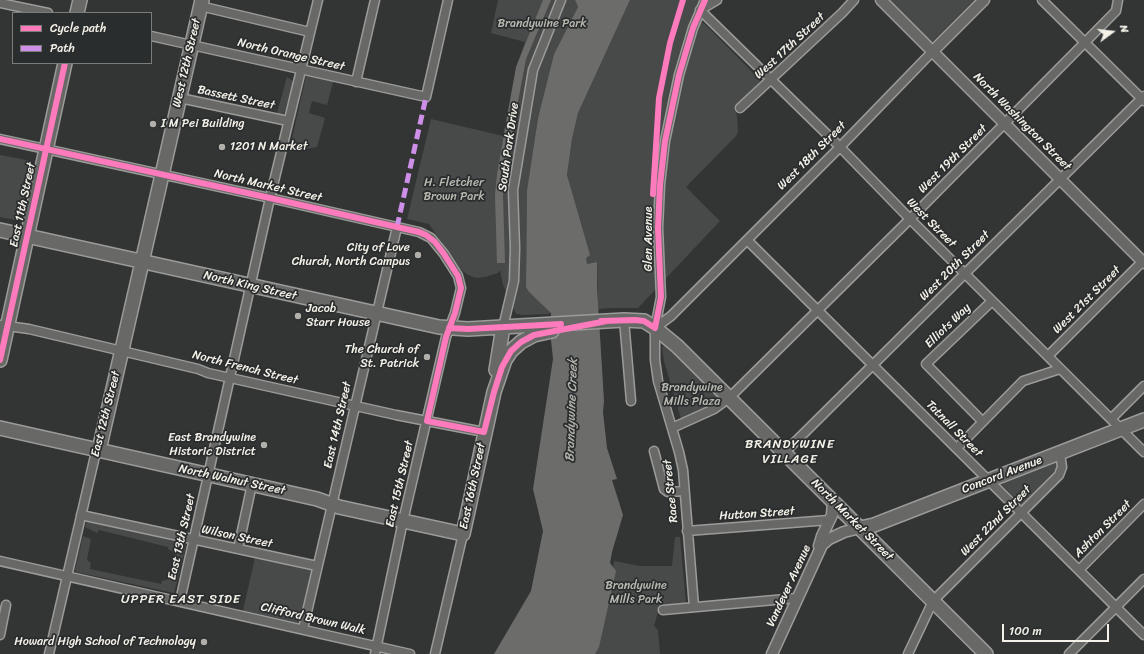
<!DOCTYPE html>
<style>
body{margin:0}
#map{position:relative;width:1144px;height:654px;overflow:hidden;background:#333434;font-family:Sriracha,sans-serif}
canvas{display:block}
.legend{position:absolute;left:12px;top:12px;width:140px;height:52px;box-sizing:border-box;background:#2a2d2e;border:1px solid #7b7b78;margin:0;padding:5px 7px;list-style:none;font-size:12px;color:#f4f1e8}
.legend li{display:flex;align-items:center;gap:8px;height:20px}
.legend b{width:20px;border:1px solid #7b7b78}
.north{position:absolute;left:1092px;top:12px;width:40px;height:40px;-webkit-text-stroke:3px #2a2d2e;paint-order:stroke;rotate:75deg;font-size:11px;font-weight:700;line-height:16px;text-align:center;color:#f4f1e8}
.north::after{content:'';display:block;margin:auto;width:14px;height:18px;background:#f4f1e8;clip-path:polygon(50% 0,100% 100%,50% 72%,0 100%)}
.scale{position:absolute;left:1002px;top:624px;width:107px;height:18px;box-sizing:border-box;border:2px solid #f4f1e8;border-top:0;padding-left:5px;font-size:12px;line-height:14px;white-space:nowrap;color:#f4f1e8;-webkit-text-stroke:3px #2a2d2e;paint-order:stroke}
</style>
<div id="map">
<canvas width="1144" height="654"></canvas>
<ul class="legend">
<li><b style="height:5px;background:#fd7abc"></b>Cycle path</li>
<li><b style="height:5px;background:#ce8fe9"></b>Path</li>
</ul>
<div class="north">N</div>
<div class="scale">100 m</div>
</div>
<script>
const ctx = document.querySelector('canvas').getContext('2d');
ctx.lineJoin = 'round';
function fill(path, color) { ctx.fillStyle = color; ctx.fill(path, 'evenodd'); }
const shape = rows => new Path2D(rows.map(r => 'M' + r).join(''));
function stroke(path, color, width, dash) { ctx.strokeStyle = color; ctx.lineWidth = width; ctx.lineCap = dash ? 'butt' : 'round'; ctx.setLineDash(dash || []); ctx.stroke(path); }
function label(font, color, halo, rows, align = 'center') {
  ctx.font = font + ' Sriracha,sans-serif'; ctx.lineWidth = 3.5; ctx.setLineDash([]); ctx.textBaseline = 'middle'; ctx.strokeStyle = halo; ctx.fillStyle = color; for (const [text, x, y, turn = 0] of rows) {
    ctx.save(); ctx.translate(x, y); ctx.rotate((+turn || 0) * Math.PI / 180); ctx.textAlign = isNaN(turn) ? turn : align; if (halo) ctx.strokeText(text, 0, 0); ctx.fillText(text, 0, 0); ctx.restore();
  }
}
fill(shape([
 [498,0,575,0,578,7,554,54,538,118,527,190,526,287,551,313,549,314,523,315,516,314,503,285,500,270,498,273,485,277,477,278,470,276,461,270,429,224,407,219,431,119,503,136,516,68,525,42,491,33],
 [630,0,700,0,693,16,706,25,760,80,759,83,734,109,737,115,738,132,736,136,686,187,720,221,638,308,611,308,598,309,597,262,587,264,567,175,572,139,578,113],
 [887,0,974,0,931,43],
 [306,76,334,79,327,105,312,101,309,113,325,118,317,147,289,152],
 [287,77,294,82,285,111,282,117,279,117,277,113],
 [0,155,32,161,20,221,0,217],
 [667,345,721,401,681,419,664,361,662,347],
 [1058,460,1058,467,1022,505,1000,483],
 [87,521,184,543,186,546,174,593,76,572,75,570,83,536,91,539,87,560,91,563,90,569,161,584,162,581,169,579,175,553,168,549,168,547,99,530,97,533,85,527],
 [675,537,680,537,686,603,660,605,654,626,658,630,660,654,595,654,600,641,614,561,640,566,672,566],
 [256,553,317,566,303,629,242,615]
]), '#484a49');
fill(shape([
 [543,0,551,0,526,59,504,176,503,196,505,263,497,263,495,195,497,174,516,67],
 [575,0,630,0,578,113,572,139,567,175,590,255,586,258,587,264,597,262,597,287,604,401,603,412,607,448,617,479,612,480,623,515,612,552,610,563,616,571,599,647,595,654,494,654,531,591,543,531,533,489,553,359,551,340,551,313,529,292,526,287,527,190,538,118,554,54,578,7]
]), '#6c6d6b');
const minor = shape([
 [1042,0,1144,101],
 [0,3,48,13],
 [200,6,310,32],
 [700,10,840,147,910,219,1144,452],
 [700,10,717,0],
 [151,36,426,97,448,0],
 [356,82,375,0],
 [180,98,288,121],
 [740,108,842,13,854,0],
 [0,139,270,198,419,232,431,238,444,254,458,276,461,288,455,313,446,337,403,521,375,654],
 [747,240,1144,635],
 [624,320,631,401],
 [0,325,29,329,198,369,208,373,396,415,484,432],
 [503,327,514,281,515,248,513,190,533,70,561,0],
 [655,328,671,316,840,147,932,52],
 [1048,356,1144,260],
 [1111,419,1144,386],
 [982,421,926,364,992,301],
 [672,428,714,409,729,398,910,219,1116,11,1118,0],
 [957,448,1023,381,1060,369],
 [654,451,664,489,668,492,684,491],
 [784,453,1144,96],
 [81,515,317,566],
 [687,531,829,520],
 [238,549,252,484],
 [0,561,410,654],
 [1079,570,1144,504],
 [180,601,270,198,318,0],
 [694,607,683,470,679,452,658,381,655,360,655,328,661,297,658,228,660,185,665,141,679,75,693,28,705,0],
 [663,610,797,598],
 [303,629,397,227],
 [0,635,6,605],
 [49,654,95,456,99,450],
 [435,654,463,534],
 [908,654,933,601,1059,475,1062,467,1060,453],
 [1069,654,1144,579]
]);
const tertiary = shape([
 [881,0,1144,263],
 [932,52,984,0],
 [819,546,822,536,832,515,833,501],
 [772,654,822,545,829,539,844,532,860,528]
]);
const primary = shape([
 [77,13,80,0],
 [0,230,439,327,468,329,624,320,644,321,655,328,677,346,986,654],
 [0,360,65,63],
 [496,370,503,327],
 [0,428,317,499,339,507,463,534,494,392,505,360,511,351,521,342,534,335,552,331],
 [99,450,202,0],
 [860,528,874,525,1144,420]
]);
stroke(minor, '#9b9b99', 11);
stroke(tertiary, '#9b9b99', 13);
stroke(primary, '#9b9b99', 16);
stroke(minor, '#686866', 8);
stroke(tertiary, '#686866', 10);
stroke(primary, '#686866', 13);
stroke(shape([
 [397,227,426,97]
]), '#ce8fe9', 5, [10, 5]);
stroke(shape([
 [0,139,270,198,419,232,426,235,435,242,444,254,458,276,461,288,455,313,446,337,427,421,484,432,494,392,502,367,511,351,521,342,534,335,607,321],
 [653,194,659,98,670,43,683,0],
 [601,321,635,320,644,321,655,328],
 [449,328,468,329,561,324],
 [655,328,661,297,658,228,660,185,665,141,679,75,693,28,705,0],
 [0,360,65,63]
]), '#fd7abc', 6);
for (const [x, y, r, color] of [
 [153,124,4,"#b0afa9"],
 [222,147,4,"#b0afa9"],
 [418,255,4,"#b0afa9"],
 [298,316,4,"#b0afa9"],
 [427,357,4,"#b0afa9"],
 [264,445,4,"#b0afa9"],
 [204,642,4,"#b0afa9"]
]) { const dot = new Path2D(); dot.arc(x, y, r, 0, 2 * Math.PI); ctx.fillStyle = color; ctx.fill(dot); stroke(dot, '#2a2d2e', 1.5); }
label('12px', '#b9b8b1', '#2a2d2e', [
 ["Brandywine Park",542,24],
 ["H. Fletcher",454,183],
 ["Brown Park",454,197],
 ["Brandywine",692,388],
 ["Mills Plaza",692,402],
 ["Brandywine",636,586],
 ["Mills Park",636,600]
]);
label('12px', '#f4f1e8', '#2a2d2e', [
 ["West 17th Street",790,46,-43],
 ["North Orange Street",291,55,13],
 ["West 12th Street",187,63,-77],
 ["Bassett Street",236,98,12],
 ["North Washington Street",1022,122,45],
 ["South Park Drive",509,147,-82],
 ["West 18th Street",812,156,-45],
 ["West 19th Street",953,159,-45],
 ["North Market Street",268,186,13],
 ["East 11th Street",23,205,-78],
 ["West Street",931,223,45],
 ["Glen Avenue",649,239,-90],
 ["West 20th Street",955,266,-45],
 ["North King Street",250,286,13],
 ["West 21st Street",1087,300,-45],
 ["Elliots Way",948,326,-44],
 ["North French Street",245,368,14],
 ["East 12th Street",106,414,-76],
 ["East 14th Street",338,425,-77],
 ["Tatnall Street",954,429,45],
 ["Concord Avenue",1002,475,-21],
 ["North Walnut Street",232,480,12],
 ["East 15th Street",400,484,-77],
 ["East 16th Street",473,486,-78],
 ["Race Street",671,491,-96],
 ["Hutton Street",757,514,-4],
 ["North Market Street",852,520,45],
 ["West 22nd Street",996,521,-45],
 ["Ashton Street",1103,529,-45],
 ["East 13th Street",182,537,-77],
 ["Wilson Street",237,537,12],
 ["Vandever Avenue",789,586,-65],
 ["Clifford Brown Walk",313,619,13]
]);
label('12px', '#f4f1e8', '#2a2d2e', [
 ["I M Pei Building",161,124,"left"],
 ["1201 N Market",230,147,"left"],
 ["City of Love",410,248],
 ["Church, North Campus",410,262],
 ["Jacob",306,309,"left"],
 ["Starr House",306,323,"left"],
 ["The Church of",419,350],
 ["St. Patrick",419,364],
 ["East Brandywine",256,438],
 ["Historic District",256,452],
 ["Howard High School of Technology",196,642]
], 'right');
label('italic 13px', '#b3b2ac', '#2a2d2e', [
 ["Brandywine Creek",572,410,-88]
]);
ctx.letterSpacing = '1px';
label('13px', '#f4f1e8', '#2a2d2e', [
 ["BRANDYWINE",790,445],
 ["VILLAGE",790,460],
 ["UPPER EAST SIDE",181,600]
]);
ctx.letterSpacing = '0px';
</script>
